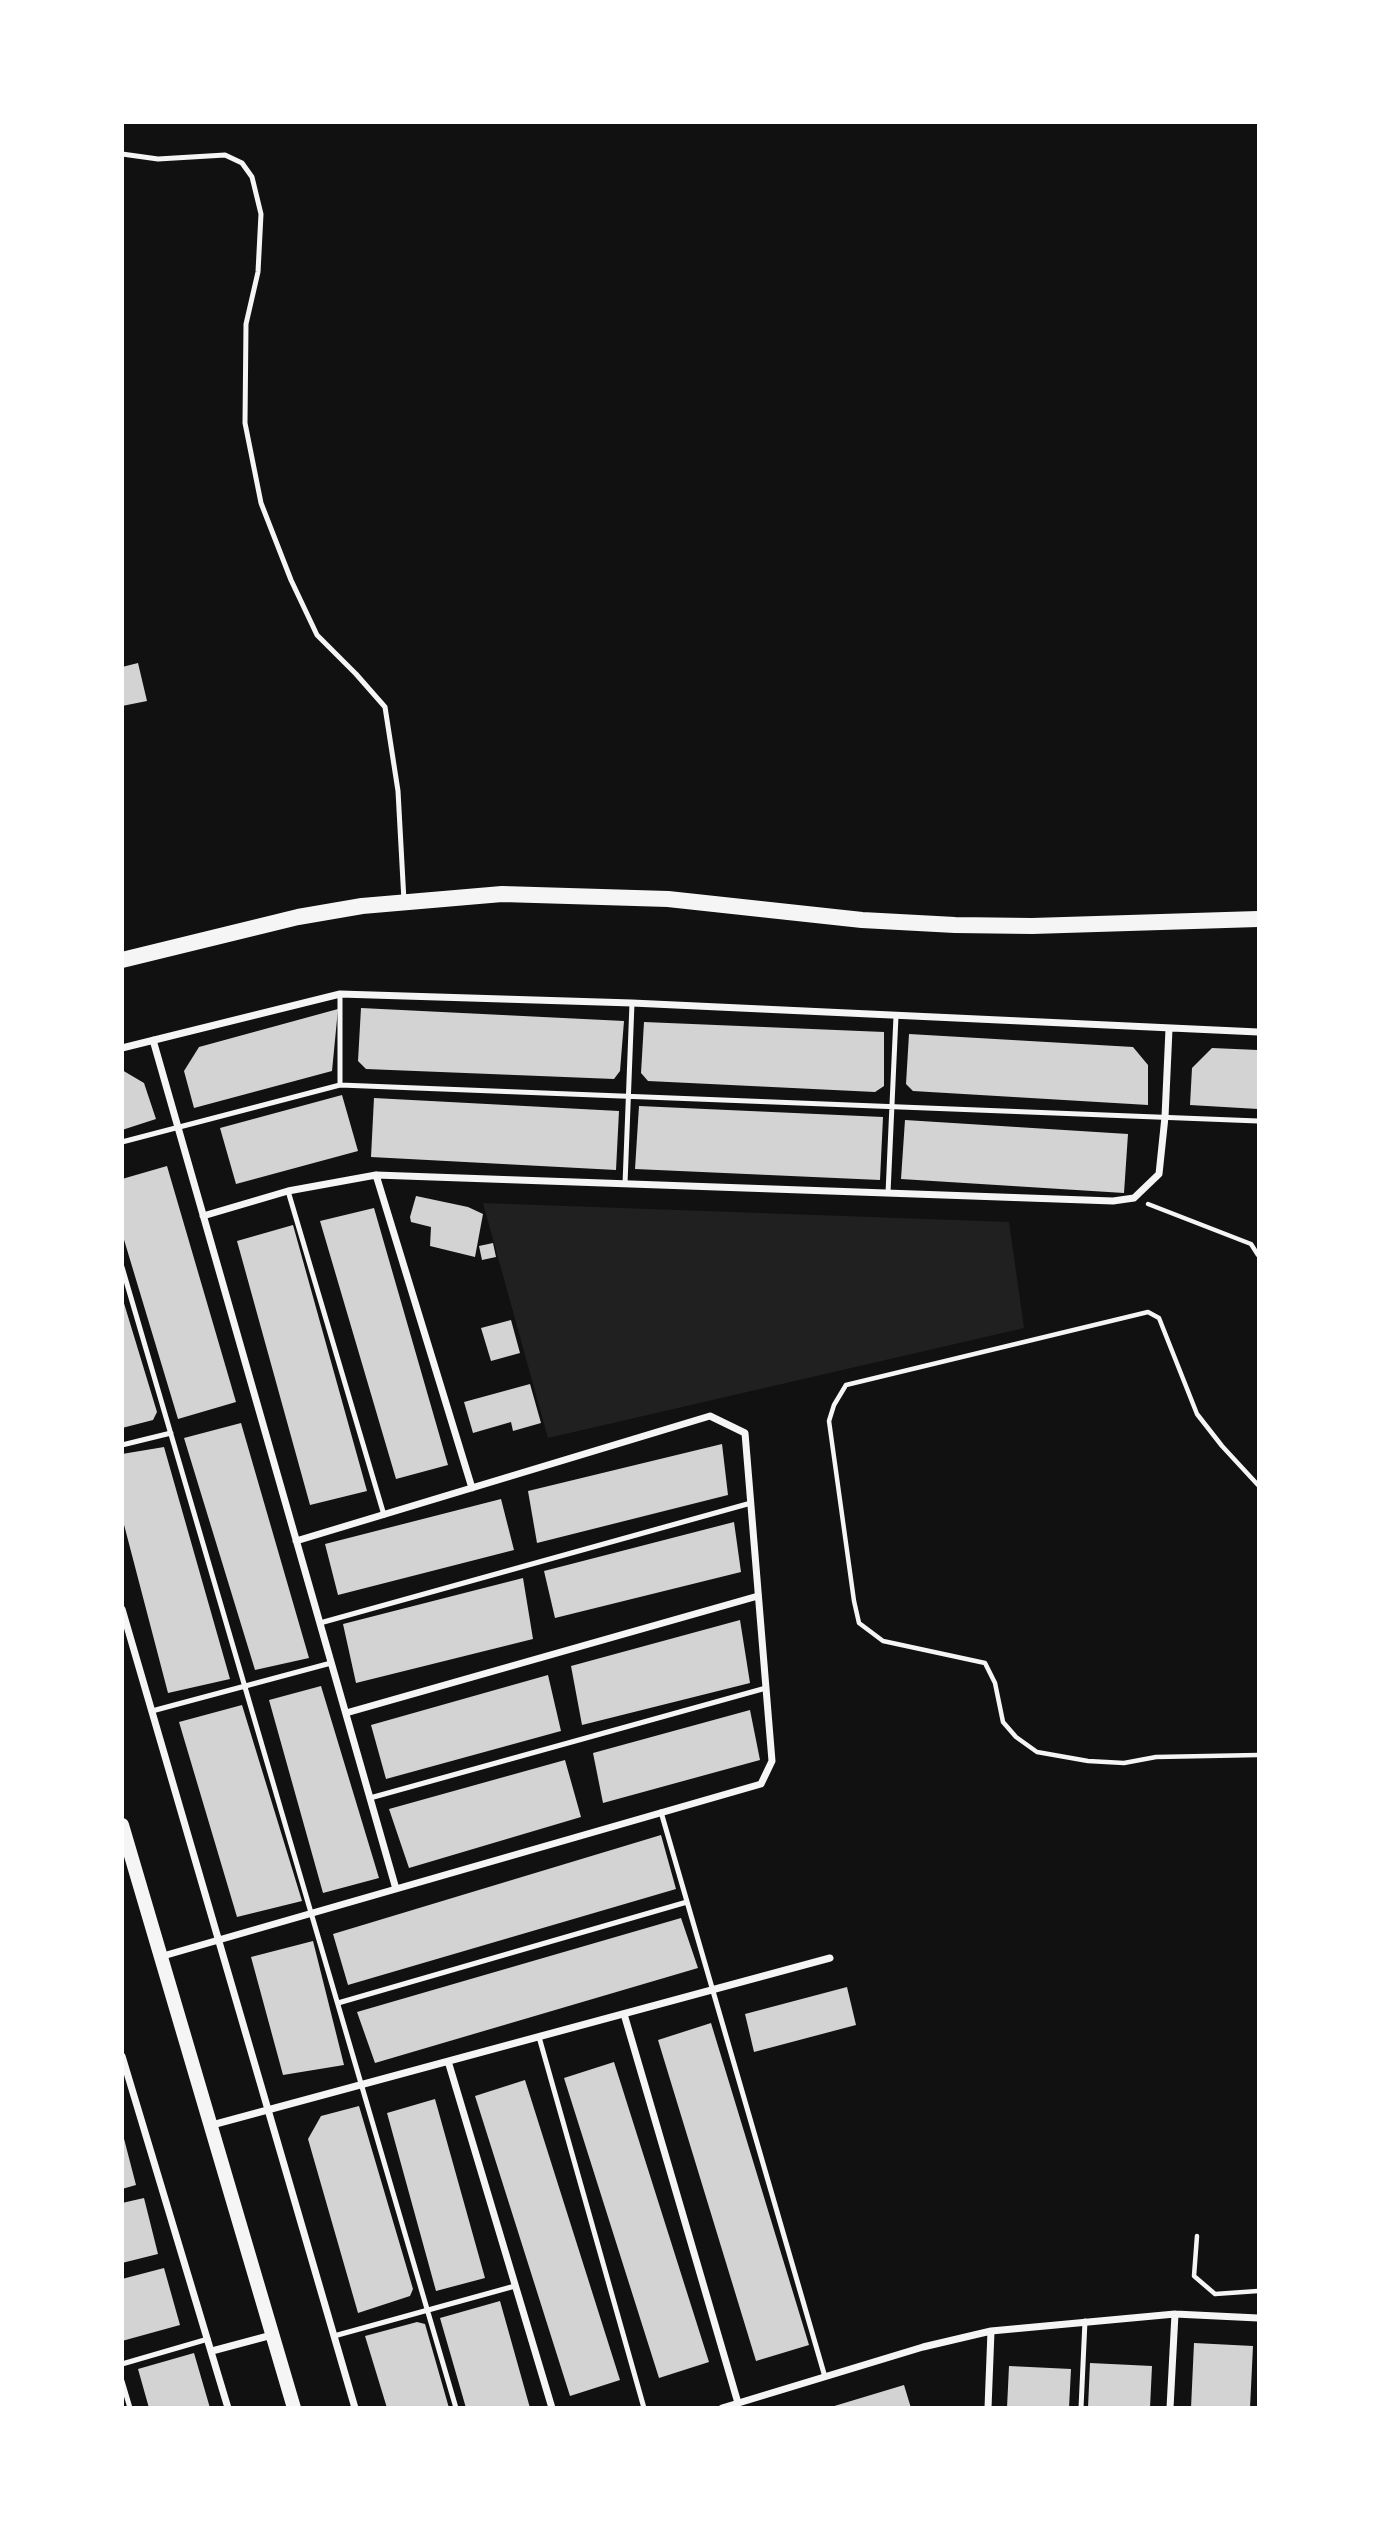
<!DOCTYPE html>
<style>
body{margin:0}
#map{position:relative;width:1381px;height:2530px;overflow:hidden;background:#111;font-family:"Alegreya Sans",sans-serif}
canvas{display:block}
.frame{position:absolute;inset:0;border:124px solid #fff;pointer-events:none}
</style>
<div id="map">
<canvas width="1381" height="2530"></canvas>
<div class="frame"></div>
</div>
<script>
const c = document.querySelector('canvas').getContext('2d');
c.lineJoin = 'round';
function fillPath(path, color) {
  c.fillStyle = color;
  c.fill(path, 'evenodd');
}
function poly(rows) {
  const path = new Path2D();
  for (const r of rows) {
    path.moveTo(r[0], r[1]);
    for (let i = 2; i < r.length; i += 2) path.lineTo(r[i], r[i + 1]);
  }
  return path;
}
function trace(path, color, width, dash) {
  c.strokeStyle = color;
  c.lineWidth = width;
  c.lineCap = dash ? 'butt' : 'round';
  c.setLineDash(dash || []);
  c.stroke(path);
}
fillPath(poly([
 [483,1203,1009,1222,1024,1328,548,1438]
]), '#202020');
fillPath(poly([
 [138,663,147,701,122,706,122,667],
 [361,1008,624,1021,620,1071,614,1079,366,1069,358,1061],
 [338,1009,332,1071,194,1108,184,1071,199,1047],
 [644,1022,884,1032,884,1086,875,1092,648,1081,641,1073],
 [909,1034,1133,1047,1148,1065,1148,1105,913,1091,906,1084],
 [1212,1048,1258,1050,1258,1109,1190,1105,1192,1068],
 [122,1070,144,1083,156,1119,122,1130],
 [342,1095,358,1151,236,1184,220,1128],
 [374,1098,619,1111,616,1170,371,1157],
 [639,1106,883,1117,880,1180,635,1169],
 [905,1120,1128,1134,1124,1193,901,1179],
 [167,1166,236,1402,178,1419,122,1233,122,1179],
 [416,1196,468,1207,483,1214,475,1257,430,1246,431,1227,411,1222,410,1217],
 [374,1208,448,1465,396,1479,320,1221],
 [293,1225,367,1491,310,1505,237,1241],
 [493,1243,496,1257,482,1260,479,1246],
 [123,1300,157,1412,153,1420,122,1428],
 [511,1320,520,1353,491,1361,481,1328],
 [530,1384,541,1423,513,1431,511,1422,473,1433,464,1402],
 [241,1423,309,1658,255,1670,184,1438],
 [722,1444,728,1495,537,1543,528,1491],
 [164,1447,230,1679,168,1693,122,1517,122,1454],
 [501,1499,514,1550,338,1595,325,1544],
 [734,1522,741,1572,555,1618,544,1571],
 [523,1578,533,1639,356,1683,343,1624],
 [740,1620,750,1683,582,1725,571,1666],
 [548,1675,561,1731,386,1779,371,1725],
 [321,1686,379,1878,323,1893,269,1700],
 [242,1705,302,1901,237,1917,179,1722],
 [750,1710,760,1760,603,1803,593,1753],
 [565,1760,581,1817,409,1868,389,1809],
 [661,1835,676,1889,348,1985,333,1934],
 [681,1918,698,1968,375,2063,357,2012],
 [313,1941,344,2065,283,2075,251,1957],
 [847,1987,856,2025,754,2052,745,2014],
 [711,2023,809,2345,756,2361,658,2040],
 [614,2062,709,2362,659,2378,564,2078],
 [525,2080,620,2380,570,2396,475,2096],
 [435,2099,485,2278,436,2291,387,2113],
 [359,2106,413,2289,410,2296,358,2313,308,2139,321,2116],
 [122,2131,136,2185,122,2189],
 [144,2198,158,2254,122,2263,122,2203],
 [164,2268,180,2325,122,2341,122,2279],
 [500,2301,530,2408,466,2408,440,2318],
 [417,2322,425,2324,449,2408,387,2408,365,2336],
 [1194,2343,1253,2346,1250,2408,1191,2408],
 [194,2353,210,2408,149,2408,138,2369],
 [1090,2363,1152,2366,1150,2408,1088,2408],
 [1009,2366,1071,2369,1069,2408,1007,2408],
 [904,2385,911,2408,831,2408,831,2407]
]), '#d3d3d3');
trace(poly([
 [1148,1204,1251,1244,1258,1255],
 [1258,1485,1222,1446,1197,1414,1159,1318,1148,1312,846,1385,834,1405,829,1421,854,1601,859,1623,883,1641,985,1663,995,1683,1003,1722,1016,1737,1037,1752,1088,1761,1124,1763,1156,1757,1258,1755],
 [1197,2236,1194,2276,1215,2294,1258,2291]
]), '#f5f5f5', 4.5);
trace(poly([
 [122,154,158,159,225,155,242,163,252,177,261,214,258,272,246,324,245,423,261,503,291,580,317,635,356,674,385,707,398,791,404,901],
 [340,1085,340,994],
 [122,1142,340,1085,1258,1121],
 [625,1184,632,1003],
 [288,1191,384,1515],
 [888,1193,896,1016],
 [122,1267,456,2408],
 [122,1445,171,1433],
 [320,1623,751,1503],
 [152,1711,331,1663],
 [370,1798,766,1688],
 [661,1812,825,2377],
 [338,2003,687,1902],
 [539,2037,644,2408],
 [334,2336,515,2286],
 [122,2364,208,2339],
 [122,2381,130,2408],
 [1081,2408,1085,2321]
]), '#f5f5f5', 5);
trace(poly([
 [153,1040,396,1889],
 [122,1048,340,994,632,1003,1258,1032],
 [376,1175,472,1488],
 [203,1216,288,1191,376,1175,1113,1201,1134,1198,1159,1174,1165,1117,1169,1029],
 [122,1609,355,2408],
 [346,1713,758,1596],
 [163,1956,761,1784,772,1761,745,1433,710,1416,296,1541],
 [624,2014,738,2403],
 [122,2056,228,2408],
 [448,2061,552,2408],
 [212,2125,830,1958],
 [212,2351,272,2335],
 [722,2408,923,2347,991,2331,1175,2314,1258,2318],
 [988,2408,991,2331],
 [1170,2408,1175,2314]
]), '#f5f5f5', 7);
trace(poly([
 [122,1825,294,2408]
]), '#f5f5f5', 14);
trace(poly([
 [122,960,298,917,362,906,502,894,668,899,862,920,955,925,1032,926,1258,919]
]), '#f5f5f5', 16);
</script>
